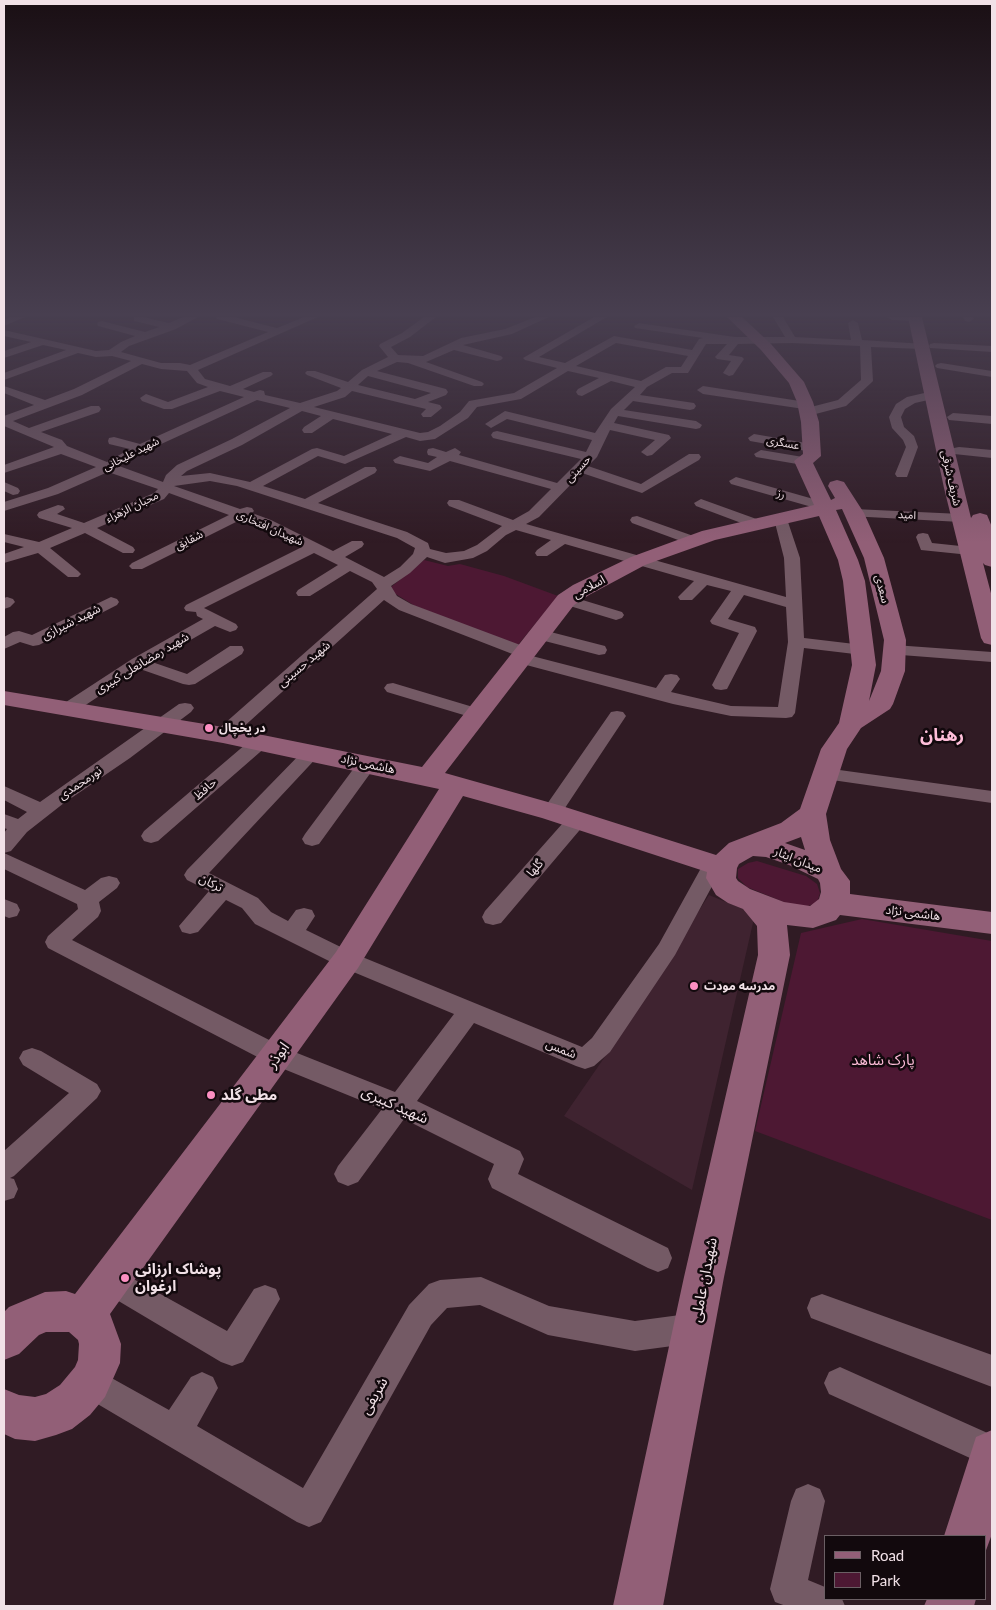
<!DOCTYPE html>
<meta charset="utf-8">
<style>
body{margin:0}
#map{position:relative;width:996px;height:1610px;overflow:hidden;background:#301b24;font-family:Lato,sans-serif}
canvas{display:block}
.frame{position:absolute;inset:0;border:5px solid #f1e1e7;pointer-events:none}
.legend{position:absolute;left:824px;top:1535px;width:162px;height:65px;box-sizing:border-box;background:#12090d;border:1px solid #6b5f64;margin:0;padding:6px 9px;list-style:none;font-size:15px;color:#f1e1e7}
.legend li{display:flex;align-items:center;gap:10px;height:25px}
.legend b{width:25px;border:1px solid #6b5f64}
</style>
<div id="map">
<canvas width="996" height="1610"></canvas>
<div class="frame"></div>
<ul class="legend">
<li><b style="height:6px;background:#925f77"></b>Road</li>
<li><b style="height:14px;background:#4d1833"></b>Park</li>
</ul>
</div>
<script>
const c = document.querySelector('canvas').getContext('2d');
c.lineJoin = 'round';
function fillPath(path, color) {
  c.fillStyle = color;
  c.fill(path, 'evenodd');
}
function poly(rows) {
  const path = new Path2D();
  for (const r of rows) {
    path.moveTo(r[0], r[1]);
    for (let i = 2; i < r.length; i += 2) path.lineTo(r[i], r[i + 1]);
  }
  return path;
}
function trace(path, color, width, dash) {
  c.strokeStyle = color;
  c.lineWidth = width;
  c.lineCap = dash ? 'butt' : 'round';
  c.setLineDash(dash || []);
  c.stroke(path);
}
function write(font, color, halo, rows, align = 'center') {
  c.font = font + ' Lato,"Noto Sans Arabic",sans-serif';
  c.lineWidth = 5;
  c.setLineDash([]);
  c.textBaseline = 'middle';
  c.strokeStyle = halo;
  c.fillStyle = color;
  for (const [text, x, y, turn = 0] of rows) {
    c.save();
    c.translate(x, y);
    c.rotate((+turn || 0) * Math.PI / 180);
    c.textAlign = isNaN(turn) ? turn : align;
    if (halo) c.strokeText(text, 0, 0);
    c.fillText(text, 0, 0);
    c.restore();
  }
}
fillPath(poly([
 [709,895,755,914,692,1190,564,1116,604,1058]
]), '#3f2330');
fillPath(poly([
 [424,560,448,566,460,564,504,576,558,596,517,646,415,606,394,593,391,587],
 [757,861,806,876,817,884,820,893,817,903,805,907,791,905,747,887,738,878,738,869,748,863],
 [862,919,992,941,992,1220,755,1131,801,933]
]), '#4d1833');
fillPath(poly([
 [10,317,25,317,4,326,4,320,10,317],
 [134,317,143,317,169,323,183,317,198,317,176,329,129,346,121,352,161,363,180,363,190,365,268,332,217,319,216,317,234,317,277,328,304,317,318,317,198,370,205,379,230,386,263,372,271,372,273,374,271,376,243,389,254,392,260,390,264,391,265,395,300,403,337,391,341,388,307,375,305,373,307,371,315,371,348,382,362,370,388,357,379,346,380,344,402,333,424,317,436,317,410,337,391,347,398,355,423,356,461,338,505,329,535,317,549,317,512,334,463,345,501,356,503,358,501,360,497,361,454,350,426,362,482,382,484,384,482,386,474,386,408,363,397,362,377,371,446,389,448,392,446,395,428,402,440,405,442,408,431,417,423,417,421,414,426,409,352,391,345,397,314,407,420,433,428,432,440,426,460,412,469,401,514,393,557,368,525,360,523,358,594,317,607,317,539,357,565,363,614,336,692,350,699,339,703,338,635,328,634,326,639,323,735,337,785,337,773,317,783,317,795,337,851,340,848,323,853,320,858,323,862,340,925,344,926,346,925,348,921,349,871,347,873,381,871,383,846,406,808,416,802,412,804,409,703,394,697,390,703,386,806,402,810,403,811,407,838,400,861,380,860,346,792,343,738,344,729,355,742,357,744,359,733,375,729,376,723,373,731,361,717,359,715,357,727,344,706,344,688,373,672,373,647,387,640,395,694,403,696,406,694,409,690,410,633,401,624,410,696,421,702,425,700,428,696,429,618,416,614,423,669,435,671,438,652,455,647,456,641,452,655,440,610,430,597,457,588,466,641,484,689,454,699,454,701,457,699,460,642,493,582,473,539,517,526,524,786,597,784,558,774,519,776,516,781,515,786,516,800,558,804,638,863,645,869,646,871,650,869,654,863,655,804,648,795,713,792,717,786,718,731,716,673,704,515,662,512,658,515,655,399,610,384,600,230,739,223,741,216,739,214,735,216,731,377,589,372,582,350,571,310,596,298,596,296,593,298,590,338,565,314,553,204,608,236,624,238,627,236,630,230,632,215,626,152,662,187,674,230,646,242,646,244,650,242,654,195,684,189,685,183,684,140,669,75,712,69,713,63,712,60,708,63,704,132,659,203,619,197,616,196,612,186,611,184,608,186,605,302,547,261,526,242,519,142,569,132,569,129,566,132,563,229,515,169,493,164,499,97,528,133,547,135,550,133,553,123,553,85,533,50,548,78,571,81,574,78,577,68,577,38,553,4,563,4,554,24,547,4,542,4,534,39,542,72,528,39,518,37,515,39,512,58,505,63,506,65,509,57,514,84,523,154,493,158,489,108,472,58,494,4,511,4,502,48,488,96,467,61,454,4,473,4,465,54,447,4,426,4,416,34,405,4,393,4,386,45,400,74,389,131,361,112,356,96,357,78,353,4,380,4,373,66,350,43,345,4,358,4,351,31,342,4,336,4,330,96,351,109,350,121,342,135,336,98,326,97,324,98,322,102,321,145,332,159,327,134,321,134,317],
 [616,343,688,356,681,367,666,367,641,381,576,366,616,343],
 [142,364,161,369,187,371,197,383,208,387,168,402,146,394,140,398,142,401,164,409,172,409,220,391,244,397,140,444,114,437,109,438,108,441,109,444,130,449,107,462,67,446,62,440,41,432,99,412,101,409,99,406,91,406,29,428,13,421,82,395,142,364],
 [568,371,599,378,578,389,576,392,578,395,582,396,611,381,635,387,611,409,595,433,505,411,485,424,491,428,507,419,592,440,586,452,497,431,493,432,491,435,493,438,581,459,557,483,459,455,461,452,455,448,446,452,433,448,428,449,427,452,428,455,437,457,428,463,400,456,393,460,395,463,430,471,450,461,551,489,529,511,513,520,459,500,449,500,447,503,449,506,502,526,477,545,464,551,446,553,430,549,428,543,407,532,318,503,375,473,377,470,375,467,365,467,305,499,263,486,318,456,345,464,406,437,420,441,435,439,468,418,477,407,521,399,568,371],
 [368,376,431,393,415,399,358,385,368,376],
 [257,400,290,408,232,439,177,465,166,475,163,482,119,466,146,451,257,400],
 [302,411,321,416,304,427,302,430,304,433,312,433,333,419,392,434,344,456,317,448,312,449,250,482,210,473,181,476,187,471,242,445,302,411],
 [210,481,237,486,397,538,415,548,413,554,400,567,384,577,345,557,362,547,364,544,362,541,352,541,333,551,271,520,252,513,254,511,252,508,247,507,240,509,174,486,210,481],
 [516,530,551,540,537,550,535,553,537,556,547,556,565,544,694,581,678,597,680,600,692,600,707,585,731,591,710,621,712,624,739,633,712,685,715,689,721,690,727,689,757,631,755,627,728,619,744,595,786,607,788,642,778,707,731,706,671,692,680,679,677,675,671,674,665,675,656,688,532,656,533,653,531,649,411,604,397,596,391,586,410,573,427,557,445,563,473,558,487,551,506,535,516,530],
 [887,317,920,317,920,318,915,321,892,320,887,317],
 [963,317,973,317,974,319,969,322,965,321,963,317],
 [934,343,992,346,992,352,930,348,929,346,930,344,934,343],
 [941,363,992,371,992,377,937,368,935,366,937,364,941,363],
 [933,391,939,395,937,398,915,403,905,409,901,417,904,427,914,436,918,447,907,477,897,477,895,474,906,447,903,440,892,428,889,417,896,404,907,397,933,391],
 [953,413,992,416,992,424,949,420,947,417,953,413],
 [754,434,812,444,818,448,812,452,750,441,748,438,754,434],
 [959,447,992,450,992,458,954,454,953,451,954,448,959,447],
 [761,450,803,457,810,461,803,465,756,457,754,454,761,450],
 [736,477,831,504,833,507,831,510,826,511,731,484,729,481,736,477],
 [4,482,18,488,20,491,18,494,13,495,4,491,4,482],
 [701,499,762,521,764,524,762,527,757,528,752,527,696,506,694,503,701,499],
 [854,509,961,514,966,515,968,518,966,521,961,522,849,516,847,513,849,510,854,509],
 [637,516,699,538,701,541,699,544,689,544,632,523,630,520,632,517,637,516],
 [923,533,928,534,932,543,970,547,975,548,977,551,975,554,970,555,921,550,916,537,918,534,923,533],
 [566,595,622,612,624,615,622,618,616,620,560,603,558,600,560,597,566,595],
 [7,597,13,599,15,602,10,607,4,609,4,598,7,597],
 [111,597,117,599,119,602,117,605,39,645,33,646,20,642,4,649,4,637,13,632,19,631,32,635,111,597],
 [539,629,605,646,607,650,605,654,599,655,533,638,531,634,533,630,539,629],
 [894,645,992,652,992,662,888,654,886,650,888,646,894,645],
 [393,683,483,710,486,714,483,718,477,719,387,692,384,688,387,684,393,683],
 [185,703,191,704,194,708,191,712,130,758,64,803,27,832,11,851,4,853,85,890,101,878,109,876,117,878,120,883,117,888,99,902,101,911,98,917,72,940,287,1049,395,1092,454,1014,339,966,255,924,242,908,226,900,198,932,190,934,182,932,179,926,209,891,187,880,184,875,187,870,306,748,313,746,320,748,322,752,209,873,258,898,271,912,288,921,296,910,304,908,312,910,315,916,306,930,355,954,582,1047,592,1038,659,944,706,859,713,857,720,859,724,864,675,955,610,1052,594,1066,585,1069,576,1066,474,1023,417,1101,520,1151,524,1159,518,1174,668,1248,672,1258,668,1268,658,1272,648,1268,492,1188,488,1179,494,1164,404,1119,358,1182,348,1186,338,1182,334,1174,338,1166,382,1109,269,1063,48,948,45,942,48,936,78,909,77,904,4,869,4,833,7,829,4,828,4,814,18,819,27,812,4,800,4,786,40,802,179,704,185,703],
 [617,711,623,712,626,716,559,817,552,819,545,817,542,812,545,807,611,712,617,711],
 [260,736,267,738,269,742,267,746,158,841,151,843,144,841,141,836,144,831,253,738,260,736],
 [367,758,374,760,377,764,319,844,312,846,305,844,302,839,305,834,360,760,367,758],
 [825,768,992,791,992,803,818,778,815,774,818,770,825,768],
 [577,813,584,815,587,820,584,825,501,923,493,925,485,923,482,917,485,911,570,815,577,813],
 [4,899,17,904,20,910,17,916,9,918,4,916,4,899],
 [32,1048,41,1051,97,1084,101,1091,97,1098,14,1176,10,1178,14,1179,18,1189,14,1198,4,1201,4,1151,69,1093,23,1065,19,1058,23,1051,32,1048],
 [110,1266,227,1331,254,1289,265,1285,276,1289,280,1299,243,1362,232,1366,221,1362,100,1290,95,1280,100,1270,110,1266],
 [481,1277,549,1306,635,1321,695,1313,706,1318,710,1328,706,1338,695,1343,635,1351,548,1335,480,1305,447,1308,431,1325,321,1522,309,1527,297,1522,79,1393,74,1382,79,1371,90,1366,169,1410,191,1377,202,1372,213,1377,218,1388,197,1426,303,1488,409,1305,429,1284,440,1280,481,1277],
 [822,1294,992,1355,992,1387,811,1318,807,1308,811,1298,822,1294],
 [840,1367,992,1435,992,1468,829,1394,824,1383,829,1372,840,1367],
 [808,1484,820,1489,825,1501,808,1580,825,1587,825,1599,842,1599,845,1606,786,1606,775,1602,770,1589,791,1501,796,1489,808,1484]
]), '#745a65');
fillPath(poly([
 [727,317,742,317,771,344,804,382,813,402,819,422,821,456,813,463,831,500,835,498,828,486,830,482,837,480,844,482,864,513,884,558,906,640,905,671,893,704,890,709,861,728,847,749,826,814,830,840,841,869,850,881,850,894,992,912,992,934,840,915,836,920,813,928,787,925,790,955,724,1277,663,1606,613,1606,684,1277,758,955,757,926,743,909,728,903,716,895,706,878,707,872,542,818,463,796,358,968,110,1314,121,1344,120,1363,105,1397,90,1415,72,1429,56,1435,35,1441,15,1439,4,1434,4,1389,19,1395,35,1397,46,1394,60,1385,75,1367,78,1360,79,1344,78,1340,69,1332,46,1332,39,1335,19,1354,4,1360,4,1312,9,1307,45,1292,66,1291,75,1294,336,952,439,789,223,743,4,705,4,691,223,727,422,767,558,595,573,585,631,557,702,531,814,505,794,461,803,454,801,422,797,402,789,383,761,350,727,317],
 [842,509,864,558,884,640,881,671,869,701,876,665,865,581,858,560,836,510,842,509],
 [819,516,838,560,843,581,852,665,839,723,821,749,800,809,781,823,729,843,716,855,562,806,445,773,574,605,589,595,645,565,715,540,819,516],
 [801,837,805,850,785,843,801,837],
 [753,856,766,857,789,865,818,879,820,883,821,892,819,899,810,906,784,902,750,889,738,881,736,878,737,868,739,864,753,856],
 [908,317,922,317,971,518,973,515,980,513,987,515,992,527,992,567,985,565,983,563,992,597,992,645,984,643,981,638,944,488,908,317],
 [992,1430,992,1534,985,1553,985,1536,944,1536,976,1437,992,1430],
 [927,1599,976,1599,974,1606,924,1606,927,1599]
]), '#925f77');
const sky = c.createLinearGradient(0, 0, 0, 543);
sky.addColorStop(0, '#1a0f14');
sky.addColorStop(0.58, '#483f50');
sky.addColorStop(1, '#483f5000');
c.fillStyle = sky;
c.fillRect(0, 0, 996, 543);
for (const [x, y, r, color] of [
 [209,728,5,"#fc8fc2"],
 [694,986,5,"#fc8fc2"],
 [211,1095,5,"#fc8fc2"],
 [125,1278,5,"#fc8fc2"]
]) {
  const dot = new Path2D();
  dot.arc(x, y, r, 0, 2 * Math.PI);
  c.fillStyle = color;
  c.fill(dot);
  trace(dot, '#12090d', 2);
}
write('11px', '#f1e1e7', '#12090d', [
 ["عسگری",783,443,10],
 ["شهید علیخانی",131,454,-27],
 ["حسینی",578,469,-48],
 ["شریف شرقی",951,478,77],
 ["رز",781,494,16],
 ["محبان الزهراء",132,507,-26],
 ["امید",907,515,3],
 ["شهیدان افتخاری",270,528,24],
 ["شقایق",189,540,-26],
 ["سعدی",882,589,75]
]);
write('12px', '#f1e1e7', '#12090d', [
 ["اسلامی",589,587,-29],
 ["شهید شیرازی",71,622,-27],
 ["شهید رمضانعلی کبیری",142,663,-31],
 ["شهید حسینی",304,664,-40],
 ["هاشمی نژاد",368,764,12],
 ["نورمحمدی",80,783,-34],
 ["حافظ",205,789,-41],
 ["میدان ایثار",798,860,22],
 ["گلها",535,868,-49],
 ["ترکان",211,883,27],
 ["هاشمی نژاد",913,913,7],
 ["شمس",561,1049,22]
]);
write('bold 12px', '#f1e1e7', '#12090d', [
 ["در یخچال",219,728],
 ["مدرسه مودت",704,986]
], 'left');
write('15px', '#f1e1e7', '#12090d', [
 ["ابوذر",278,1055,-54],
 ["شهید کبیری",395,1105,24],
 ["شهیدان عاملی",704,1280,-79],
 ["شریفی",374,1396,-60]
]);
write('15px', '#fdbcd8', '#12090d', [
 ["پارک شاهد",883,1060]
]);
write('bold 15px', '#f1e1e7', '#12090d', [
 ["مطی گلد",221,1095],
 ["پوشاک ارزانی",135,1269],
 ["ارغوان",135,1286]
], 'left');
write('bold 18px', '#febed9', '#12090d', [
 ["رهنان",942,735]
]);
</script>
